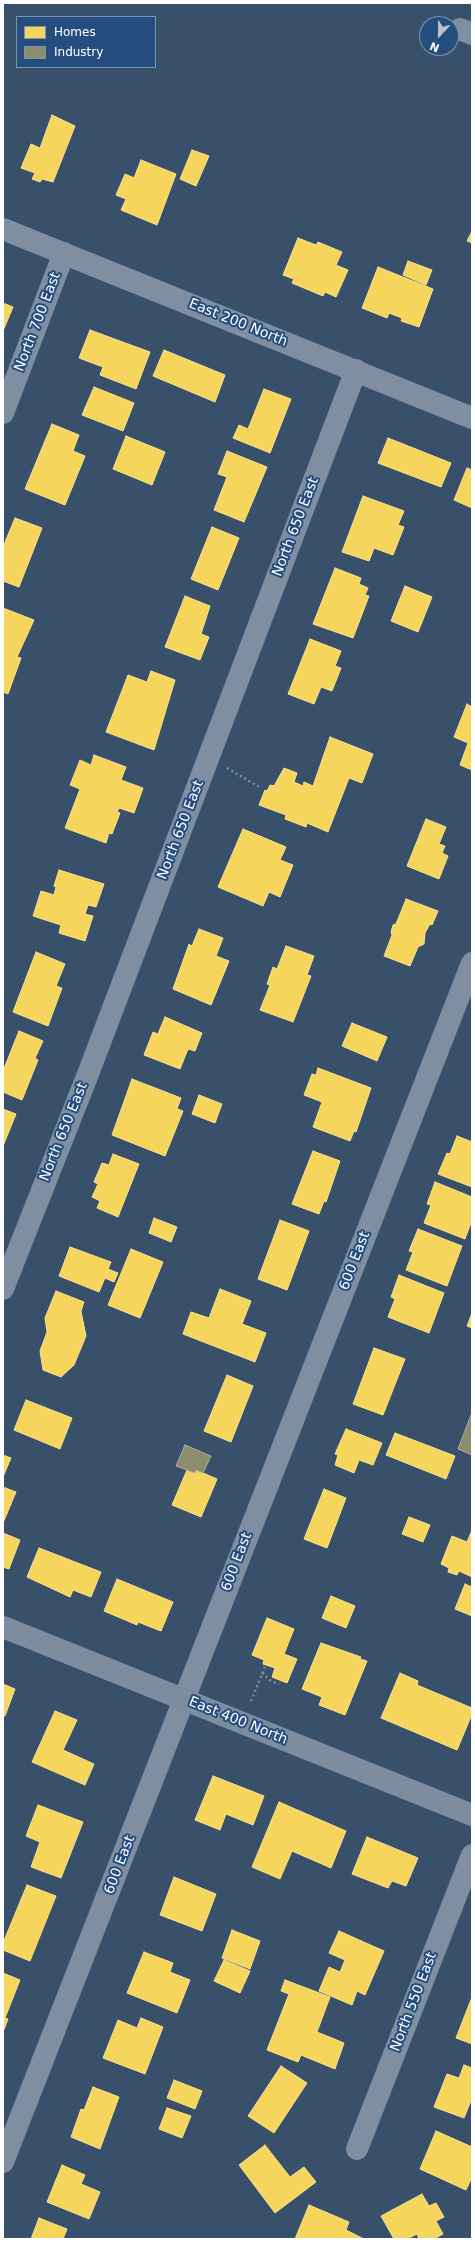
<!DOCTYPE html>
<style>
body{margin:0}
#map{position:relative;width:475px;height:2242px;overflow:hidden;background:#39506b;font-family:"DejaVu Sans",sans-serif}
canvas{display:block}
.frame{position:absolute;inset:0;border:4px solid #fff;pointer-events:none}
.legend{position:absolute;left:16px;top:16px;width:140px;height:52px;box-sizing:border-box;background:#254e7f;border:1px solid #7c95b2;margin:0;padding:5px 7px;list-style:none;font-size:12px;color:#fff}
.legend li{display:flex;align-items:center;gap:8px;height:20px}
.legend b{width:20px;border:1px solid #7c95b2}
.north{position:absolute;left:419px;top:16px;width:40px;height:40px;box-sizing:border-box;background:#254e7f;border:1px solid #7c95b2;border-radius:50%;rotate:202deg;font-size:11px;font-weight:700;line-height:16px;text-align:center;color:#fff}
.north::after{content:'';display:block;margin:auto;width:14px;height:18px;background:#bac2cb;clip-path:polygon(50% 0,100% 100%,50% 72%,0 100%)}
</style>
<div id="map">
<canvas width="475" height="2242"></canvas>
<div class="frame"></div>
<ul class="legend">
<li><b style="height:11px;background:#f6d55c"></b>Homes</li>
<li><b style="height:11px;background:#8c8c6e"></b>Industry</li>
</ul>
<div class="north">N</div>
</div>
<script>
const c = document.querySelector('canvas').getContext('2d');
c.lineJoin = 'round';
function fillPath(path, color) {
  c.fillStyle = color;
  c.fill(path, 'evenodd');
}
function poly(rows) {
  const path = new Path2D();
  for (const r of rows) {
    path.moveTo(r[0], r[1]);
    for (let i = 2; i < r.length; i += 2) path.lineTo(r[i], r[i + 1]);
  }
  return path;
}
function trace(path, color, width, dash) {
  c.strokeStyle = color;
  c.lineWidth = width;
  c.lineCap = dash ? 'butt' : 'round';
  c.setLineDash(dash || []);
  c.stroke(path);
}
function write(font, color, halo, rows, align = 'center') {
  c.font = font + ' "DejaVu Sans",sans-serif';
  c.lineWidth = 4;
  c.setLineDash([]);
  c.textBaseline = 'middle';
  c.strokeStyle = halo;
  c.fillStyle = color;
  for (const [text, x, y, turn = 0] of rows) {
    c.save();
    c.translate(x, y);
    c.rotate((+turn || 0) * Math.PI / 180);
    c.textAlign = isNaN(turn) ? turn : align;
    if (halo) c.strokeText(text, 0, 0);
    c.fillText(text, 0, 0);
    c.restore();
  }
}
const homes = poly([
 [52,115,75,126,53,182,42,179,40,182,32,179,35,173,21,168,31,144,40,148,52,115],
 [192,150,209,156,196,186,180,179,192,150],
 [141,160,176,174,157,225,121,210,126,199,116,195,125,174,134,178,141,160],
 [472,231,472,243,467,241,472,231],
 [298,238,316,245,318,242,342,252,336,265,348,270,336,297,325,292,323,296,292,283,294,279,283,275,298,238],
 [408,261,432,270,426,285,403,275,408,261],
 [378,267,433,289,419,327,401,321,402,318,389,313,387,318,362,308,378,267],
 [3,303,13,307,3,331,3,303],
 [90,330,150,352,136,389,100,375,103,367,79,358,90,330],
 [164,350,225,375,215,402,153,376,164,350],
 [94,387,134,403,123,431,82,415,94,387],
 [264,389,291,399,270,453,233,438,239,425,248,429,264,389],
 [52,424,79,435,73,451,85,456,65,505,25,489,52,424],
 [126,436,165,452,152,485,113,469,126,436],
 [388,438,451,463,441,487,378,463,388,438],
 [227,451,267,467,244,522,214,510,227,477,218,474,227,451],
 [467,468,472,470,472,508,454,500,467,468],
 [363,496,404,511,398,525,404,527,393,555,374,548,369,561,342,552,363,496],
 [15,518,42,528,19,587,3,581,3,547,15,518],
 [212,527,239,538,218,590,191,579,212,527],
 [335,568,361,578,359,584,368,588,365,595,369,596,353,638,313,624,335,568],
 [405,586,432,597,418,632,391,621,405,586],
 [185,596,210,606,201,634,209,637,200,660,165,647,185,596],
 [3,608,34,620,17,657,21,658,8,694,3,692,3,608],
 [310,639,341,651,335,666,341,668,332,691,321,687,314,704,288,694,310,639],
 [151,671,175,680,154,750,106,732,128,675,147,682,151,671],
 [467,704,472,707,472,770,460,765,468,743,454,737,467,704],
 [330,737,373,754,362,783,349,778,328,832,307,823,306,827,285,819,286,815,259,805,265,790,267,791,270,785,274,786,284,768,297,773,294,782,303,786,304,782,313,786,330,737],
 [94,755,126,767,121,780,143,788,134,813,119,808,117,812,120,813,112,834,109,833,106,843,65,828,80,789,70,785,80,760,91,765,94,755],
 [426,819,446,827,439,844,445,846,442,853,448,856,439,879,407,866,426,819],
 [243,829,286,847,280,860,293,865,280,897,269,892,263,906,218,887,243,829],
 [59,870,104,884,96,907,88,905,85,914,93,916,85,941,59,933,61,925,33,916,41,891,54,895,56,887,54,886,59,870],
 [406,899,438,911,432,925,430,924,425,933,424,944,418,947,410,966,384,956,392,935,391,932,393,925,396,924,406,899],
 [199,929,223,938,216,956,229,961,211,1005,173,989,189,944,192,946,199,929],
 [286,946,314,956,307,975,311,976,293,1022,260,1010,270,985,267,984,273,967,277,969,286,946],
 [36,952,65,964,56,986,62,988,48,1026,13,1012,36,952],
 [165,1017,202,1033,195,1051,188,1049,180,1069,144,1055,153,1032,158,1034,165,1017],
 [352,1023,387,1037,377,1061,342,1046,352,1023],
 [19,1031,43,1041,35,1058,38,1060,22,1100,3,1092,3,1071,19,1031],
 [318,1068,371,1088,356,1132,354,1131,350,1141,313,1127,322,1102,304,1095,312,1074,316,1075,318,1068],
 [132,1079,181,1098,177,1109,183,1111,165,1156,112,1135,132,1079],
 [199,1095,222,1104,215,1123,192,1114,199,1095],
 [3,1109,16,1114,3,1146,3,1109],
 [457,1136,472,1142,472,1187,438,1174,447,1153,450,1154,457,1136],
 [313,1151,340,1161,326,1202,324,1201,319,1214,292,1204,313,1151],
 [113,1154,139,1164,118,1217,97,1208,100,1201,92,1197,98,1184,94,1182,102,1163,109,1165,113,1154],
 [435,1182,472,1197,472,1220,465,1239,424,1223,431,1205,427,1204,435,1182],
 [154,1218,177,1227,171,1242,149,1233,154,1218],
 [280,1220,309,1231,287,1290,258,1279,280,1220],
 [418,1229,462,1246,447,1286,406,1270,413,1252,409,1251,418,1229],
 [70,1247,111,1262,108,1269,118,1273,114,1282,105,1278,99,1292,59,1276,70,1247],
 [131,1249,163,1262,140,1318,108,1305,131,1249],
 [399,1275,444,1293,429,1333,388,1317,395,1299,391,1297,399,1275],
 [220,1289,251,1301,242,1324,266,1333,255,1362,183,1334,191,1312,209,1318,220,1289],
 [56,1291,84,1302,81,1311,86,1336,74,1365,61,1377,43,1370,40,1351,47,1332,45,1318,56,1291],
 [472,1313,472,1328,467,1326,472,1313],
 [374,1348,405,1359,383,1415,353,1404,374,1348],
 [227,1375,253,1386,231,1442,204,1431,227,1375],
 [26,1400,72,1418,60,1449,14,1430,26,1400],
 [346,1429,382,1443,373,1465,359,1460,354,1473,335,1465,338,1455,335,1454,346,1429],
 [395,1433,455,1456,446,1479,386,1455,395,1433],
 [3,1455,11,1458,3,1477,3,1455],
 [187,1470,195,1473,196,1470,217,1479,201,1517,172,1505,187,1470],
 [3,1487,16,1492,3,1523,3,1487],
 [324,1489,346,1498,327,1548,304,1539,324,1489],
 [409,1517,430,1525,423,1542,402,1534,409,1517],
 [472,1530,472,1577,459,1571,457,1575,448,1572,449,1568,441,1564,452,1536,467,1542,472,1530],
 [3,1533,20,1540,9,1569,3,1567,3,1533],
 [39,1548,101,1572,91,1597,73,1590,70,1597,27,1577,39,1548],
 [117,1579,173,1602,161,1631,138,1622,137,1625,104,1611,117,1579],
 [465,1584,472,1587,472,1616,455,1609,465,1584],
 [331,1596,355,1606,346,1628,322,1618,331,1596],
 [267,1618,294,1629,284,1654,297,1659,287,1683,272,1677,275,1668,263,1664,264,1660,252,1655,267,1618],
 [321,1643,361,1657,360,1659,367,1661,345,1715,319,1705,322,1697,302,1689,321,1643],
 [400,1673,418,1681,417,1685,472,1708,472,1714,457,1750,381,1718,400,1673],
 [3,1684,15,1689,5,1716,3,1716,3,1684],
 [55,1711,77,1720,63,1750,94,1764,85,1785,32,1762,55,1711],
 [213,1776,264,1796,253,1825,226,1814,220,1830,195,1820,213,1776],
 [279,1802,346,1831,331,1868,292,1851,280,1879,252,1867,279,1802],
 [38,1805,83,1822,61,1878,31,1867,40,1842,26,1836,38,1805],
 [367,1837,418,1858,406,1886,392,1881,388,1888,352,1874,367,1837],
 [174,1877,216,1894,202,1931,160,1915,174,1877],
 [27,1885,56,1896,30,1961,3,1950,3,1943,27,1885],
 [232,1930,260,1941,250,1969,222,1958,232,1930],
 [339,1931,384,1951,365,1995,357,1991,352,2005,319,1991,329,1967,340,1972,345,1960,329,1953,339,1931],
 [144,1952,173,1963,170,1972,190,1980,177,2013,127,1993,144,1952],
 [224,1960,250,1971,240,1993,214,1981,224,1960],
 [3,1973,20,1980,5,2018,8,2019,3,2032,3,1973],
 [285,1980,330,1997,317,2032,344,2043,335,2069,301,2055,298,2062,267,2050,289,1994,281,1991,285,1980],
 [472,1997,472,2044,456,2038,472,1997],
 [141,2018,163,2027,145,2074,103,2058,118,2020,137,2028,141,2018],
 [464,2065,472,2068,472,2098,464,2118,434,2107,447,2074,459,2078,464,2065],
 [281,2066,307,2083,274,2133,248,2116,281,2066],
 [174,2080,202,2091,195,2109,167,2098,174,2080],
 [93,2087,119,2097,100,2149,71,2137,81,2109,84,2110,93,2087],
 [167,2108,191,2116,182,2138,159,2129,167,2108],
 [436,2131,472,2147,472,2177,466,2190,420,2169,436,2131],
 [265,2145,290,2177,304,2167,316,2182,275,2213,239,2165,265,2145],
 [62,2165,85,2175,81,2184,100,2192,89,2219,47,2202,62,2165],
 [422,2194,429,2206,436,2203,444,2217,436,2221,443,2234,434,2239,419,2239,417,2234,407,2239,394,2239,381,2216,422,2194],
 [309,2205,349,2222,346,2230,364,2239,295,2239,309,2205],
 [39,2218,67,2229,63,2239,31,2239,39,2218]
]);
fillPath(homes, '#f6d55c');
trace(homes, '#f9e28d', 1);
const industry = poly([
 [471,1415,472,1415,472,1455,458,1449,471,1415],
 [185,1445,211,1456,203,1473,196,1470,195,1473,176,1466,185,1445]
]);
fillPath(industry, '#8c8c6e');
trace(industry, '#aeae9a', 1);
trace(poly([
 [227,768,261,788],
 [262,1673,271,1681,279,1684],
 [251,1701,265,1667]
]), '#7f8fa1', 2.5, [2, 3]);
trace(poly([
 [460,29,472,34],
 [3,229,472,418],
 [3,413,64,253],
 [3,1289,88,1074,356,370],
 [357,2149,472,1855],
 [3,2162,472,963]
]), '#7f8fa1', 22);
trace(poly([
 [3,1627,472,1815]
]), '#7d8c9f', 22);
write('14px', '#fff', '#254e7f', [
 ["North 700 East",38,322,-69],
 ["East 200 North",238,323,22],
 ["North 650 East",296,527,-69],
 ["North 650 East",181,830,-69],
 ["North 650 East",64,1132,-68],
 ["600 East",355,1261,-69],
 ["600 East",237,1562,-69],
 ["East 400 North",238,1721,22],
 ["600 East",120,1865,-69],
 ["North 550 East",414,2002,-69]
]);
</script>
